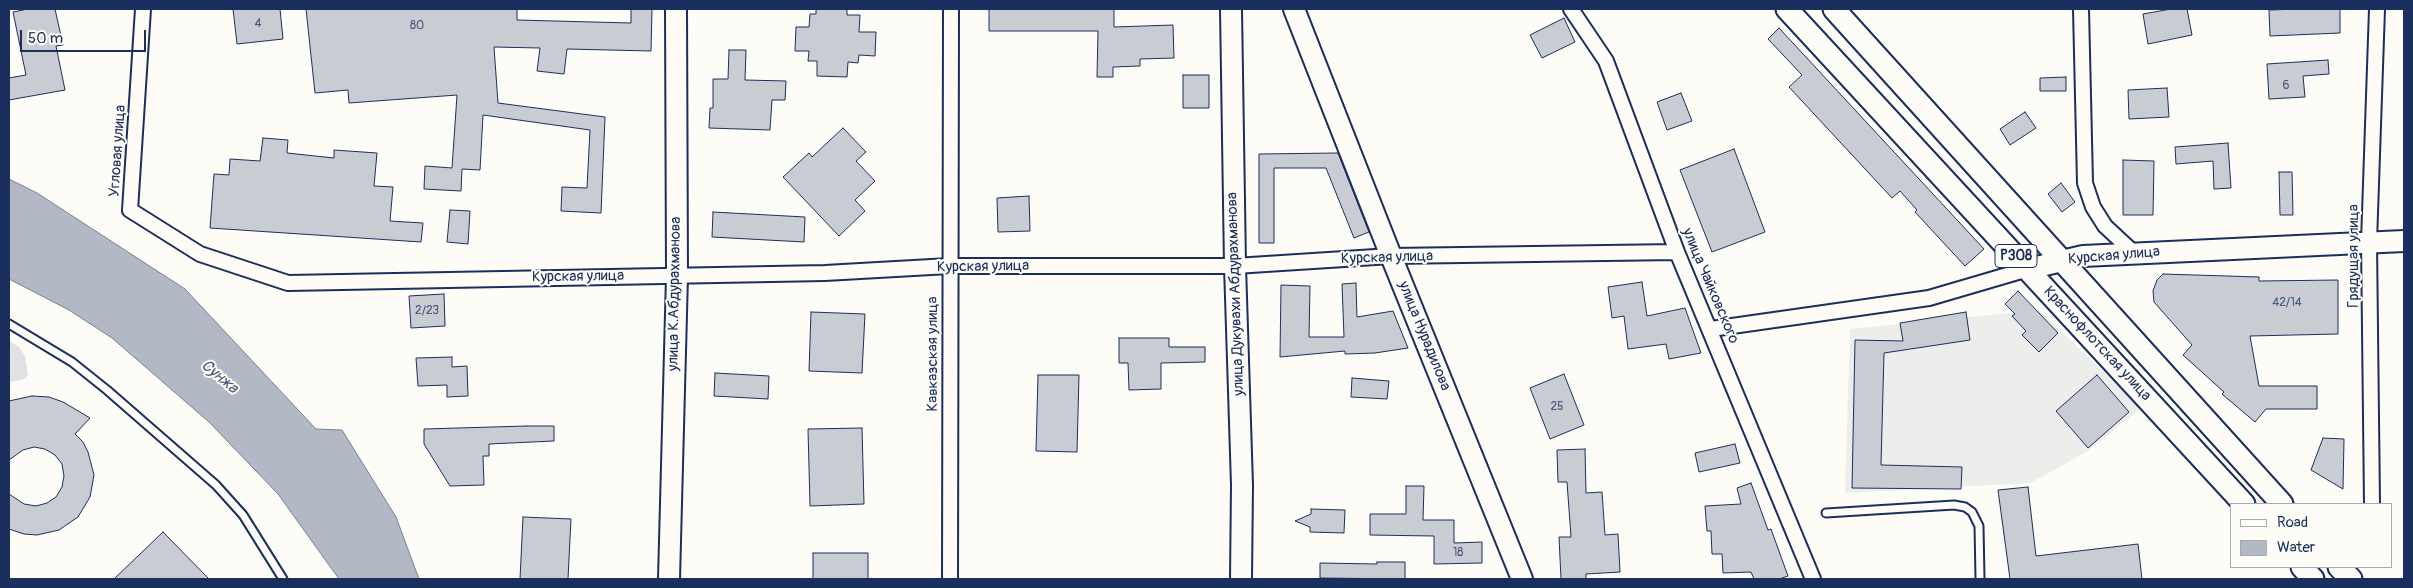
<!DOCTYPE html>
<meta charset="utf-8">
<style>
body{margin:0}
#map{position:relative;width:2413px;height:588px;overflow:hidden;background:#fdfcf7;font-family:Pangolin,sans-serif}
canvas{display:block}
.frame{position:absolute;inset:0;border:10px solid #1b2f5e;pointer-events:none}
.legend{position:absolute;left:2230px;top:503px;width:162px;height:65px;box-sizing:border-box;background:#fdfcf7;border:1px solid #a3aaba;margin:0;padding:6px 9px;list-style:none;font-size:15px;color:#1b2f5e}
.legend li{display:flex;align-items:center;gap:10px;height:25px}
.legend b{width:25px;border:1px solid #a3aaba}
.scale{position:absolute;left:20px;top:30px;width:126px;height:22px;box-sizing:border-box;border:2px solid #1b2f5e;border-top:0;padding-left:6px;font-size:15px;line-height:18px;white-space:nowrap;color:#1b2f5e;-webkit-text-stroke:4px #fdfcf7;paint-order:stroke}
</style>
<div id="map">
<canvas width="2413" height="588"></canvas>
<div class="frame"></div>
<ul class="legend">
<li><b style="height:6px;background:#fdfcf7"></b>Road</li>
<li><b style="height:14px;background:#b3b8c5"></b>Water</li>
</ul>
<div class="scale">50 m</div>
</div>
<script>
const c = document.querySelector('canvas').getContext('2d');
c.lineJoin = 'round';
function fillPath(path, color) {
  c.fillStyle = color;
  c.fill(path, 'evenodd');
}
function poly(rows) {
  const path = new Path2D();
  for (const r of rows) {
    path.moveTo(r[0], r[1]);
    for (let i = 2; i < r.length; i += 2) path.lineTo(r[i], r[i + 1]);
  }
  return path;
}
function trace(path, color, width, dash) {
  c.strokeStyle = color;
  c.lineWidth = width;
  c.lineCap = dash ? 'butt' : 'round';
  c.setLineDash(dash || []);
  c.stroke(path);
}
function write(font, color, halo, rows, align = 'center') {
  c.font = font + ' Pangolin,sans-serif';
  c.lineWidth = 4;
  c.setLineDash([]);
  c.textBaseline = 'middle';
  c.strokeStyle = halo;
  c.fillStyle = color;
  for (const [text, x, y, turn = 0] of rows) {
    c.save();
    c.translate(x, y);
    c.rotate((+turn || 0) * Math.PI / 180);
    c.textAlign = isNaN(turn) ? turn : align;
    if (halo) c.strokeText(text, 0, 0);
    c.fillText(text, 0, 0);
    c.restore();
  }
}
fillPath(poly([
 [2039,310,2141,408,2088,451,2031,483,1845,493,1850,329]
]), '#edeeec');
fillPath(poly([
 [9,341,19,347,25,356,28,375,24,379,9,382]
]), '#e0e1e3');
const water = poly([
 [9,179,37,193,185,289,316,429,342,430,396,517,419,579,339,579,278,494,209,422,112,338,69,310,9,279,9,179]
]);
fillPath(water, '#b3b8c5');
trace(water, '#76819c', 1);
const building = poly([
 [28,9,55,9,63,45,56,46,65,90,9,100,9,78,26,75,13,12,28,9],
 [233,9,280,9,283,39,237,44,233,9],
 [306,9,517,9,517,20,631,23,631,9,652,9,651,51,567,49,564,74,537,71,540,48,494,47,498,103,605,117,601,213,561,211,562,187,587,188,590,130,483,115,480,170,462,169,461,191,424,189,425,166,452,168,457,95,349,103,348,90,315,93,306,9],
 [816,9,847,9,847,15,860,15,859,32,876,32,875,56,859,55,858,63,848,62,847,77,817,76,817,61,808,61,809,51,795,51,796,27,809,27,810,14,816,14,816,9],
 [989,9,1114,9,1114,27,1173,25,1174,58,1140,59,1140,66,1113,67,1113,77,1097,77,1098,31,989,31,989,9],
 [2171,9,2187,9,2192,35,2148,44,2143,14,2171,9],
 [2300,9,2340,9,2340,33,2270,36,2269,10,2300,9],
 [1564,18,1575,42,1542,58,1530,35,1564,18],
 [1779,28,1984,249,1965,266,1915,212,1917,210,1900,191,1892,198,1789,87,1802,75,1768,39,1779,28],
 [729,50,746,50,745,80,786,81,785,100,772,100,770,130,709,128,710,108,713,108,713,79,728,79,729,50],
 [2328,60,2329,74,2303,76,2305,97,2269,99,2267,64,2328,60],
 [1183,75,1209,75,1209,108,1183,108,1183,75],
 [2066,77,2066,91,2040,91,2040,78,2066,77],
 [2167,88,2169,117,2129,119,2128,90,2167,88],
 [1681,93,1692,121,1667,130,1657,102,1681,93],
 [2025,112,2036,128,2010,145,2000,129,2025,112],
 [843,128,866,152,856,161,875,181,855,200,865,211,839,236,783,177,809,153,812,157,843,128],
 [263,138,288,140,287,153,334,158,334,150,377,153,374,186,393,187,390,221,423,223,421,242,210,228,214,174,229,175,230,159,260,161,263,138],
 [2228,143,2231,188,2214,189,2213,161,2176,164,2175,147,2228,143],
 [1734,149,1765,232,1712,252,1680,170,1734,149],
 [1338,153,1369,232,1354,238,1326,168,1274,168,1274,243,1259,243,1259,154,1338,153],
 [2123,160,2154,161,2153,215,2123,215,2123,160],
 [2279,172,2292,172,2293,215,2280,215,2279,172],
 [2061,183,2075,202,2062,212,2048,194,2061,183],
 [1029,196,1030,231,998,232,997,198,1029,196],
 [450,210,470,211,468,244,447,242,450,210],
 [713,212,805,217,804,242,712,237,713,212],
 [2163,274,2259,277,2259,281,2338,280,2338,334,2250,336,2259,386,2317,386,2317,409,2266,409,2255,422,2222,394,2224,392,2183,355,2192,345,2154,302,2153,291,2157,280,2163,274],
 [1642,282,1647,316,1685,308,1701,353,1669,359,1666,344,1628,349,1624,316,1612,318,1608,287,1642,282],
 [1356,283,1357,317,1393,311,1408,348,1375,353,1345,354,1345,351,1280,357,1281,285,1310,286,1309,337,1344,337,1342,284,1356,283],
 [2018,291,2058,333,2039,352,2022,335,2026,331,2012,316,2015,314,2005,304,2018,291],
 [444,294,445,326,411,328,409,296,444,294],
 [811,312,865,314,862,373,809,371,811,312],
 [1966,312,1970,340,1884,353,1881,465,1962,467,1961,489,1852,488,1855,340,1903,341,1900,323,1966,312],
 [1119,338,1169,338,1169,347,1205,347,1205,362,1161,363,1161,389,1129,390,1128,363,1119,363,1119,338],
 [452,357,452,367,467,366,468,396,447,397,447,385,418,386,416,358,452,357],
 [715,373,769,376,768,399,714,396,715,373],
 [1564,374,1584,425,1550,439,1530,388,1564,374],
 [1038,375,1079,375,1077,452,1036,451,1038,375],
 [2097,375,2129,412,2088,448,2056,411,2097,375],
 [1352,378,1389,381,1387,399,1351,397,1352,378],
 [32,396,49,397,63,402,90,418,75,434,83,442,88,452,94,475,90,497,78,517,59,530,37,535,24,534,9,529,9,494,24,504,36,506,47,503,56,497,62,487,64,476,62,464,55,455,45,449,34,447,23,450,9,460,9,401,32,396],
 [526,426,554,426,554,441,489,444,489,456,483,456,484,485,450,486,424,444,424,429,526,426],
 [862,428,864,504,810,506,808,429,862,428],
 [2323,438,2344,439,2343,489,2311,470,2323,438],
 [1735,444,1740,463,1699,472,1695,453,1735,444],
 [1585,449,1586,493,1602,492,1605,535,1618,534,1620,572,1586,574,1586,579,1561,579,1559,537,1571,537,1567,482,1558,482,1557,450,1585,449],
 [1751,483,1768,530,1771,529,1788,576,1779,579,1754,579,1751,572,1723,573,1722,554,1712,554,1711,531,1707,531,1705,506,1741,504,1737,488,1751,483],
 [1406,486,1424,486,1423,520,1454,520,1454,543,1482,542,1482,563,1434,564,1434,536,1370,535,1370,514,1406,514,1406,486],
 [2028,487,2036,556,2138,544,2142,579,2010,579,1998,490,2028,487],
 [1311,509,1345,510,1344,533,1310,532,1310,527,1295,521,1311,514,1311,509],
 [523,517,571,519,568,579,520,579,523,517],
 [163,532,209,579,114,579,163,532],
 [813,553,868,553,868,579,813,579,813,553],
 [1377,562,1405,562,1405,579,1320,578,1320,563,1377,564,1377,562]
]);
fillPath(building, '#c9ccd3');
trace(building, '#1b2f5e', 1);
const lane = poly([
 [9,324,72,362,107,390,216,485,243,515,283,579],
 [1826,513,1954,505,1965,507,1972,512,1979,526,1980,579]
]);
const street = poly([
 [143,9,130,210,200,254,288,283,825,273,949,266,1235,266,1391,256,1677,252],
 [1571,9,1606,61,1677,252,1813,579],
 [2081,9,2085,183,2093,207,2105,226,2134,253],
 [1711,329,1929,298,2028,269],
 [2372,504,2369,242,2377,9],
 [950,579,951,9]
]);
const secondary = poly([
 [1231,9,1235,266,1242,485,1241,579],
 [1294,9,1391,256,1522,579],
 [2028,269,2083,256,2404,241],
 [669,579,677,276,676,9]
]);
const primary = poly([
 [1787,9,2244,504],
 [1834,9,2282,504],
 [2302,567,2313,579],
 [2339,567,2351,579]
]);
trace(lane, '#1b2f5e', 11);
trace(street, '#1b2f5e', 18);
trace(secondary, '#1b2f5e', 24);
trace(primary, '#1b2f5e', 25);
trace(lane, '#fdfcf7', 7);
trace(street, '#fdfcf7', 14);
trace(secondary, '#fdfcf7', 20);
trace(primary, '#fdfcf7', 21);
write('12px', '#46567b', null, [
 ["4",258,24],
 ["80",417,26],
 ["6",2286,86],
 ["42/14",2287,303],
 ["2/23",427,311],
 ["25",1557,407],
 ["18",1458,553]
]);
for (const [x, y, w] of [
 [2016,256,42]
]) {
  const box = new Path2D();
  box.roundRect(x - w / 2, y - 11.5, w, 23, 4);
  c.fillStyle = '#fdfcf7';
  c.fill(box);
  trace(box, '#1b2f5e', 1);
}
write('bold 14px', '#1b2f5e', null, [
 ["P308",2016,256]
]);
write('15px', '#1b2f5e', '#fdfcf7', [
 ["Угловая улица",118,151,-86],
 ["Курская улица",2114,256,-5],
 ["Грядущая улица",2354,256,-90],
 ["Курская улица",1387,258,-2],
 ["Курская улица",983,267,-1],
 ["Курская улица",578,277,-1],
 ["улица Чайковского",1710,286,67],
 ["улица К.Абдурахманова",675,294,-89],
 ["улица Дукувахи Абдурахманова",1236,294,-92],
 ["улица Нурадилова",1424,336,68],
 ["Краснофлотская улица",2097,344,47],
 ["Кавказская улица",933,354,-90]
]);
write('italic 16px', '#49587d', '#fdfcf7', [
 ["Сунжа",219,377,40]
]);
</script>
